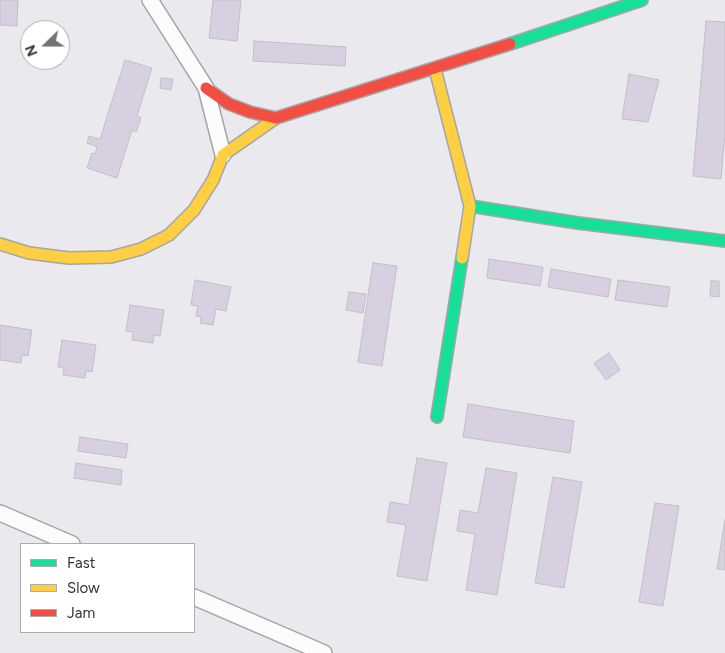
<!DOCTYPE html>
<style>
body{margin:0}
#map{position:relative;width:725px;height:653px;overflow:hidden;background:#e9e9ee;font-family:Figtree,sans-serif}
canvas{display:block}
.legend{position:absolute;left:20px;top:543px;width:175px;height:90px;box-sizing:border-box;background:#fff;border:1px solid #adadaf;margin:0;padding:6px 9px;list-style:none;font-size:15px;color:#333337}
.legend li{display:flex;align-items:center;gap:10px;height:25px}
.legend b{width:25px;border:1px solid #adadaf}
.north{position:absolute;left:20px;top:20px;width:50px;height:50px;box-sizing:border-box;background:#fff;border:1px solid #adadaf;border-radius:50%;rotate:248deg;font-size:14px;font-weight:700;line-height:20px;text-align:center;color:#333337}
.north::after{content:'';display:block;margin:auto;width:18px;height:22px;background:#737377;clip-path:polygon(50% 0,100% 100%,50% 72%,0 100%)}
</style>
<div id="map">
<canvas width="725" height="653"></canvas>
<ul class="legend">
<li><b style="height:6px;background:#16e098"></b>Fast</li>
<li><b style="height:6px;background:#ffcf43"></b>Slow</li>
<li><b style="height:6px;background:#f24e42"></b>Jam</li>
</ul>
<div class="north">N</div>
</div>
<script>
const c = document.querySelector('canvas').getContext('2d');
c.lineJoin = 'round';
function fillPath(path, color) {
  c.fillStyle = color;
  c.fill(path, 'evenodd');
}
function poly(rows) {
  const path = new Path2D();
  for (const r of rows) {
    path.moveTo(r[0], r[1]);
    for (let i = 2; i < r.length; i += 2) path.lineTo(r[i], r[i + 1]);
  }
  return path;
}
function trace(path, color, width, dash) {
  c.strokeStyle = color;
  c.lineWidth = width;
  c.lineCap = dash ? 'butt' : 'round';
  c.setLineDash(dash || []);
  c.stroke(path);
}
const building = poly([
 [0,0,18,0,17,26,0,25,0,0],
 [213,0,241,0,237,41,209,38,213,0],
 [706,21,725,22,725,134,721,179,693,176,706,21],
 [254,41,346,47,345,66,253,61,254,41],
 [125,60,152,68,137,116,141,118,136,132,132,130,117,178,87,168,92,153,95,154,97,147,87,143,89,136,100,139,125,60],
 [629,74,659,80,648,122,622,119,629,74],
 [161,78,173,79,171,90,160,88,161,78],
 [489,259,543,267,540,286,487,278,489,259],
 [373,263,397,266,382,366,358,362,373,263],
 [551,269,611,279,608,297,548,287,551,269],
 [195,280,231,287,226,311,216,309,213,325,200,323,201,317,196,316,198,306,191,305,195,280],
 [618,280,670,287,667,307,615,300,618,280],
 [711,281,719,281,719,297,710,296,711,281],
 [349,292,366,294,363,313,346,310,349,292],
 [130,305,164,310,160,336,154,335,153,343,132,340,133,332,126,331,130,305],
 [0,325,32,330,28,356,22,355,21,363,0,360,0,325],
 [62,340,96,345,92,372,86,371,85,378,63,375,64,368,58,367,62,340],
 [609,353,620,370,606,380,594,363,609,353],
 [468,404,574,421,570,453,463,437,468,404],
 [80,437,128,444,126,458,78,451,80,437],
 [417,458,447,463,427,581,397,576,406,525,387,522,390,502,409,505,417,458],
 [76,463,122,470,121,485,74,478,76,463],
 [486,468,517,473,497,595,466,590,475,534,457,531,460,510,478,513,486,468],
 [553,477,582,482,564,588,535,583,553,477],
 [655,503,679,506,663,606,639,602,655,503],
 [725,520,725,570,717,569,725,520]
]);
fillPath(building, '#d8cfe0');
trace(building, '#c1c0c4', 1);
const street = poly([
 [150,0,206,88,223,155],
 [0,513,72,544],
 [194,597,324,653]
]);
const fast = poly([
 [510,44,642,0],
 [470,206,578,223,725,241],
 [437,417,462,258]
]);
const slow = poly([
 [435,69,470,206,462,258],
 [0,244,29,253,69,258,111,257,141,249,169,235,194,210,213,180,223,155,276,118]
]);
const jam = poly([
 [206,88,229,104,250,112,276,118,510,44]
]);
trace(street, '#a5a5a9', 18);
trace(fast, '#a5a5a9', 14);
trace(slow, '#a5a5a9', 14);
trace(jam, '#a5a5a9', 14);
trace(street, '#fcfcfc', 15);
trace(fast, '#16e098', 11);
trace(slow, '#ffcf43', 11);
trace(jam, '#f24e42', 11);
</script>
